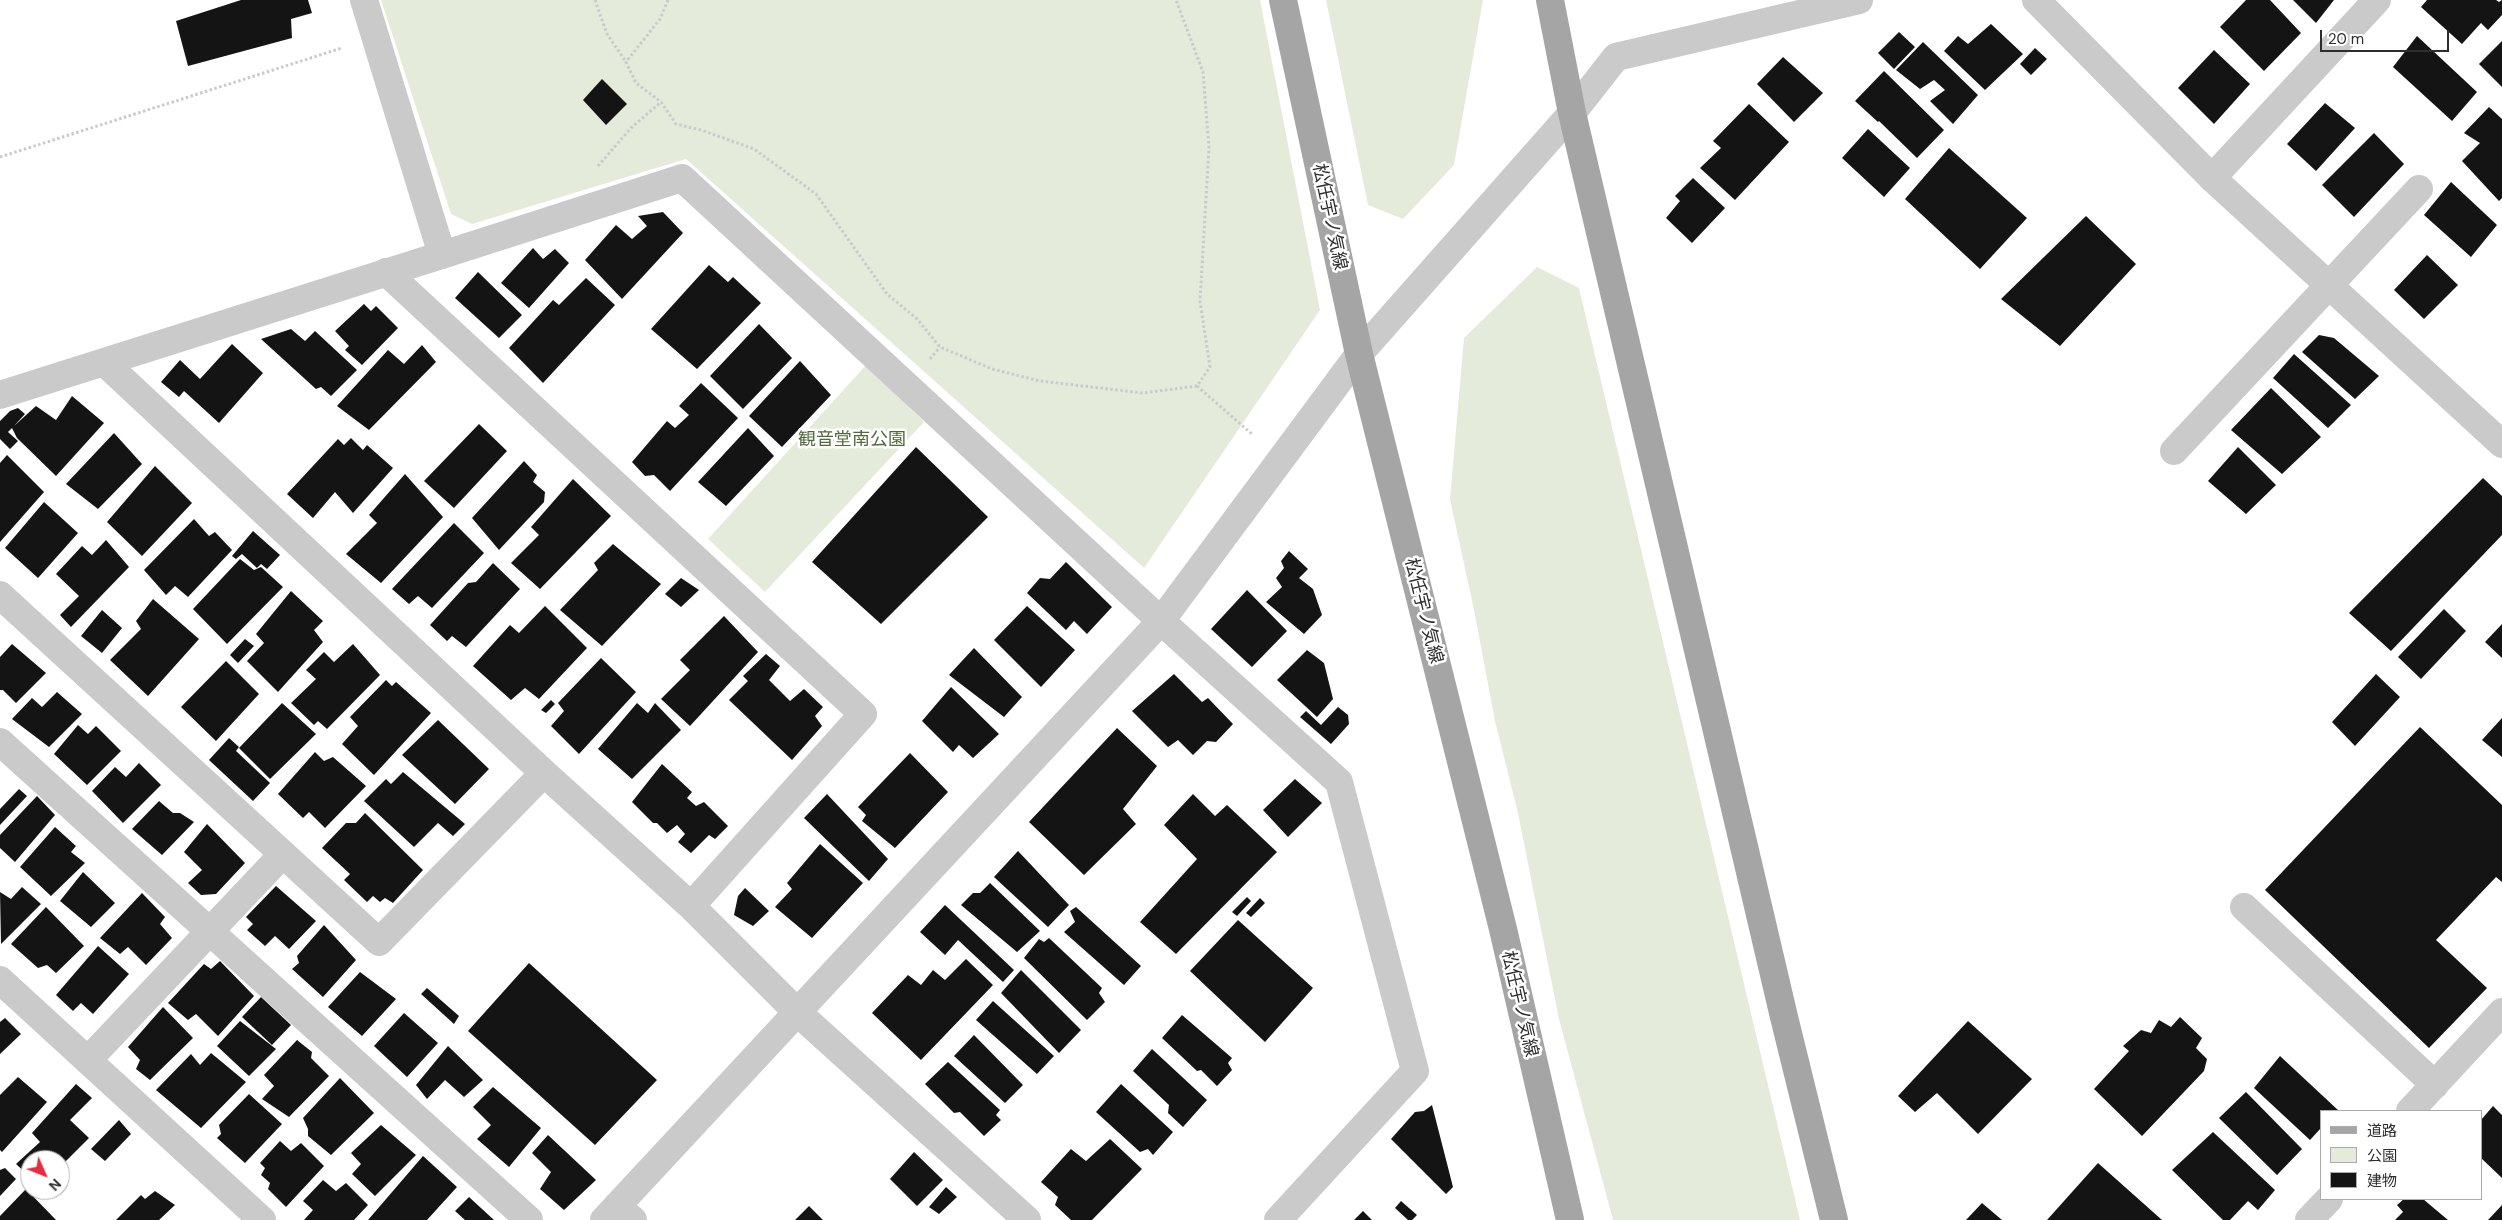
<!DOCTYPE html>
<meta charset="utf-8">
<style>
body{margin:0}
#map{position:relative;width:2502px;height:1220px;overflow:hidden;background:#fff;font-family:"DM Sans","Noto Sans JP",sans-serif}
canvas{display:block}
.legend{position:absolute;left:2320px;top:1110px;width:162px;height:90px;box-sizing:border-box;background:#fff;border:1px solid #ababab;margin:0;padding:6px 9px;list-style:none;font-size:15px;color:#2d2d2d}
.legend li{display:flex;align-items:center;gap:10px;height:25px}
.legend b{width:25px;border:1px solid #ababab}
.north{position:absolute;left:20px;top:1150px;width:50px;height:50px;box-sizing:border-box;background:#fff;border:1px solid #ababab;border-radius:50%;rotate:134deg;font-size:14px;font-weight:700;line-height:20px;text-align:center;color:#2d2d2d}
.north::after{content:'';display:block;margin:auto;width:18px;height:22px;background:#e82c3f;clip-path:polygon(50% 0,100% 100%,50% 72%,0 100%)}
.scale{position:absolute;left:2320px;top:30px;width:129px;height:22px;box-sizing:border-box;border:2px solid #2d2d2d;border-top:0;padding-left:6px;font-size:15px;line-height:18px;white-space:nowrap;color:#2d2d2d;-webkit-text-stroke:4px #fff;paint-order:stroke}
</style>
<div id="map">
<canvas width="2502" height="1220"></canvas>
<ul class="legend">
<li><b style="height:6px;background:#a5a5a5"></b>道路</li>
<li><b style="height:14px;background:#e4ebdb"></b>公園</li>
<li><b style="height:14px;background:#141414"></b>建物</li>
</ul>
<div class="north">N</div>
<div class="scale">20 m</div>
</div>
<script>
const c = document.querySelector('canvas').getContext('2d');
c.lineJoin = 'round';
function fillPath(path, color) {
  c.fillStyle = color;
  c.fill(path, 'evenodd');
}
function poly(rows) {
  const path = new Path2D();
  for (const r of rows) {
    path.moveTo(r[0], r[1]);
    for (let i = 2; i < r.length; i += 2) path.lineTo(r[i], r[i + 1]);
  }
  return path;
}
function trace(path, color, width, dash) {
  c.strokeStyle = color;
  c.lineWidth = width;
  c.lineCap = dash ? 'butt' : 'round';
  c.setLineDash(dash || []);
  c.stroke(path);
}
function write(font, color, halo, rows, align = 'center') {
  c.font = font + ' "DM Sans","Noto Sans JP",sans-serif';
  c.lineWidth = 5;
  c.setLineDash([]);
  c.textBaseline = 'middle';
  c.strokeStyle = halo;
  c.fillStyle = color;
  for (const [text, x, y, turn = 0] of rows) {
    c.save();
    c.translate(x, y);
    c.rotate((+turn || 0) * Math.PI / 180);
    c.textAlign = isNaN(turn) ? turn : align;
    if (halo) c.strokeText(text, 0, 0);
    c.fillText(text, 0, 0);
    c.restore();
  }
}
fillPath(poly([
 [381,0,1260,0,1320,310,1144,568,686,159,472,224,451,214],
 [1326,0,1483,0,1454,165,1403,219,1368,205],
 [1537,267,1579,288,1800,1220,1613,1220,1559,1019,1518,813,1495,721,1474,610,1450,499,1464,338],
 [867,364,924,422,765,592,708,539]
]), '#e4ebdb');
fillPath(poly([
 [241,0,308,0,312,13,291,19,292,38,188,66,176,21],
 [2246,0,2270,0,2301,33,2264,71,2220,27],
 [2293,0,2334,0,2316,23],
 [2427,0,2496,0,2499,2,2502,0,2502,15,2488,30,2481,23,2462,44,2421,7],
 [1991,24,2023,54,1985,90,1944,51,1958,36,1968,44],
 [1899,32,1915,47,1894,69,1878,53],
 [2417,36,2477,92,2452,121,2393,67],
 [2502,41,2502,87,2479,64],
 [1923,42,1978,95,1953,124,1930,101,1945,90,1934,80,1920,89,1896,70],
 [2035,48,2047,59,2031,75,2020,64],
 [2214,50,2250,84,2214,124,2178,88],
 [1783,57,1823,93,1794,122,1757,84],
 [1884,71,1944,130,1917,158,1879,121,1878,122,1855,101],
 [602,79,627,104,606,125,583,100],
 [2325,103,2355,128,2316,171,2287,144],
 [1749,104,1789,142,1735,200,1700,168,1721,148,1713,141],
 [2489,107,2502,119,2502,198,2499,201,2462,161,2480,143,2464,133],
 [1868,129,1910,168,1884,197,1842,158],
 [2374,133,2404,164,2354,217,2322,185],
 [1949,148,2027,218,1980,269,1905,199],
 [1693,178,1725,208,1692,243,1666,218,1680,201,1675,196],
 [2451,182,2497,225,2471,257,2424,215],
 [663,212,683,233,622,299,585,260,616,225,632,239,647,226,638,216],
 [2086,216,2136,264,2060,346,2001,299],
 [533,248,543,259,555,249,569,263,529,308,501,283],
 [2427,255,2458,285,2424,319,2394,290],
 [709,265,728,282,733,277,761,303,697,369,651,329],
 [478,272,522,315,499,338,455,298],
 [586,278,615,305,543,383,509,348,553,300,559,305],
 [364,304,371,311,376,306,398,328,362,365,345,350,349,346,335,331],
 [759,324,792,358,743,409,710,376],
 [291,329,305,341,315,331,357,370,331,396,321,387,316,389,261,339],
 [2319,335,2334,338,2379,376,2355,399,2302,352],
 [232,344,263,373,219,423,184,391,179,397,161,382,180,360,200,379],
 [422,345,436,362,369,430,337,406,388,350,404,364],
 [2294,354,2351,405,2328,428,2273,378],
 [800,361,831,395,782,447,749,416],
 [701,383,738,418,670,491,654,475,645,476,632,462,667,421,675,428,689,415,679,406],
 [2271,388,2321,437,2282,474,2231,430],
 [72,396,104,423,56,476,17,438,12,428,8,432,18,441,10,449,0,439,0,421,10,411,18,408,25,414,14,426,36,406,56,420],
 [479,424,507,451,454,508,424,481],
 [748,428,774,456,726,506,698,482],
 [114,433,142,464,98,509,66,484],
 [351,438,363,450,367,445,393,468,353,513,335,492,313,518,287,494,338,439,344,445],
 [916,447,988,517,881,624,812,562],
 [2238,447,2276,485,2246,514,2208,481],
 [7,455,44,492,0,542,0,463],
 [524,461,537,475,533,482,545,492,544,502,499,550,472,518],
 [155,466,192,503,142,556,107,522],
 [405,474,443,517,381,583,346,554,377,523,369,515],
 [2483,478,2502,496,2502,535,2391,651,2349,613],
 [573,479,611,516,540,589,511,563,539,535,531,527],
 [44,502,78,533,38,578,5,548],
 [194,519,209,536,215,532,232,550,188,597,175,586,166,595,144,570],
 [454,523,484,553,432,608,418,596,409,604,392,589],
 [253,531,280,555,267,569,261,564,257,568,242,554,236,559,232,556],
 [106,540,129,567,71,627,60,615,79,596,56,574,82,546,92,555],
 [613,544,661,584,602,646,560,610,598,570,594,563],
 [1289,551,1308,569,1299,578,1313,589,1322,615,1304,634,1266,602,1282,587,1276,578,1284,568,1281,561],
 [240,559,254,570,261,567,283,587,227,644,193,609],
 [1066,562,1112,607,1087,634,1074,621,1066,630,1027,593,1040,578,1050,579],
 [493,563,520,589,466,647,452,636,447,641,430,625,468,583,476,582],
 [681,578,699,590,681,607,665,594],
 [1247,590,1287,631,1252,667,1211,629],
 [291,591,323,621,314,630,323,642,278,692,247,661,264,643,256,634],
 [153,599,199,639,148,696,110,660,141,629,136,621],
 [545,606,587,648,539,699,525,688,511,700,473,666,510,625,519,633],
 [1027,606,1075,650,1041,687,994,640],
 [2444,609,2466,631,2421,679,2398,657],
 [102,610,122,628,102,653,81,636],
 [724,616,758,652,690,726,661,699,690,670,680,660],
 [2502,624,2502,658,2485,642],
 [245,639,254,646,238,663,230,655],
 [12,644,46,673,16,703,3,690,0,690,0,657],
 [353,644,380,675,327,729,318,721,314,725,291,703,316,679,306,670,324,652,334,662],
 [974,648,1022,697,1004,717,949,675],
 [1307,650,1324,663,1333,699,1317,717,1277,680],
 [766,654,780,666,769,680,790,701,804,689,823,707,815,716,822,726,792,760,729,700,748,681,743,676],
 [601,658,636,692,579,754,551,726,564,711,558,703],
 [226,661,259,694,216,741,181,707],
 [1174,674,1202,702,1208,698,1233,724,1216,742,1207,741,1193,755,1178,740,1168,747,1132,711],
 [2376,674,2400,697,2355,746,2332,722],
 [386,680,392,686,396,682,431,713,374,775,342,744,358,726,350,717],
 [951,687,999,734,973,758,959,745,953,752,922,721],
 [57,692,82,714,49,747,12,719,32,698,42,707],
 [551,700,555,704,546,713,541,710],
 [282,703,316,734,270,779,239,748],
 [637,703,648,713,655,703,681,730,632,779,598,749],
 [1338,707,1348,715,1349,724,1331,744,1300,717,1306,711,1321,725],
 [2502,718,2502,757,2482,740],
 [438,720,489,769,455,804,402,755],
 [78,725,88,734,96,726,121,751,87,785,54,754],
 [2420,727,2502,805,2502,882,2496,877,2436,940,2487,988,2429,1048,2265,890],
 [1117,728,1157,766,1123,809,1136,824,1084,875,1029,822],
 [229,738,239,747,236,751,270,783,253,801,209,760],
 [315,752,324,761,333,757,366,786,325,828,309,812,303,818,278,794],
 [910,753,948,792,895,848,862,821,866,815,858,807],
 [139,763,161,785,123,823,92,791,115,767,126,777],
 [662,764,692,792,687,798,696,806,704,802,728,826,715,839,709,835,691,853,678,842,685,834,677,825,667,833,657,823,653,823,632,802],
 [403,772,465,824,453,836,438,823,414,847,364,801,386,779,391,784],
 [1295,779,1322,803,1288,837,1263,810],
 [19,789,27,796,0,825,0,809],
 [827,794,888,859,869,881,804,818],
 [1193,794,1215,816,1227,805,1277,852,1176,954,1140,922,1197,859,1164,825],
 [37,796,55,815,15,862,0,848,0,835],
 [159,801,173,813,180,813,194,822,162,855,132,829],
 [365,813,423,870,393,903,385,898,380,902,373,896,367,902,344,880,350,874,322,848,346,823,356,823],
 [207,824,245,863,216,894,201,895,188,883,202,870,184,852],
 [55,827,76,846,71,852,85,863,51,896,20,867],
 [820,844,863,883,812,938,775,907,792,889,787,883],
 [1018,851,1069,905,1048,927,994,877],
 [83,872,115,903,91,927,60,901],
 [990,883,1040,931,1017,952,961,905,973,893,980,893],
 [276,886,316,921,289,949,275,936,265,946,247,930,253,924,246,917],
 [22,887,41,904,1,944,0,892,11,899],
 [745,888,769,911,753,926,734,915,738,896],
 [142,893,165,917,160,924,172,938,146,965,128,947,120,954,100,938],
 [1247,897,1251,901,1237,916,1232,912],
 [1260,898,1265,903,1251,917,1246,913],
 [945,905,1014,970,1003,982,958,940,945,955,920,932],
 [46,907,84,946,56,973,47,965,38,968,11,944],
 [1076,907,1141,966,1124,985,1064,932,1075,922,1070,911],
 [1238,920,1313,988,1265,1042,1190,971],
 [324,925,356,960,323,997,292,969,299,963,297,956],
 [1049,938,1102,988,1099,993,1105,1002,1087,1020,1024,958,1039,939,1044,942],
 [98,946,129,974,93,1014,81,1003,73,1011,56,995],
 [966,959,993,985,921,1060,872,1013,908,975,921,985,933,970,945,980],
 [220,961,254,996,218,1036,196,1014,188,1020,168,1003,204,964,211,969],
 [529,963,657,1080,595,1145,468,1031],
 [1021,970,1081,1030,1059,1053,1001,993],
 [360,972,396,999,362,1036,328,1007],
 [427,988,459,1016,454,1024,421,994],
 [261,997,291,1025,272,1045,242,1017],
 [993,1001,1054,1056,1037,1074,976,1020],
 [163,1007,193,1038,150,1080,136,1069,140,1060,128,1047],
 [404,1013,438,1043,407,1077,374,1046],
 [1182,1015,1232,1058,1228,1063,1232,1070,1217,1086,1201,1070,1197,1071,1162,1038],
 [2180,1017,2202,1038,2196,1048,2207,1059,2204,1071,2142,1136,2094,1089,2129,1051,2123,1046,2141,1030,2151,1033,2159,1020,2171,1027],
 [5,1018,21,1034,0,1054,0,1022],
 [240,1021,276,1049,249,1076,217,1046],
 [1968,1021,2032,1079,1978,1134,1937,1093,1915,1112,1898,1096],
 [974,1035,1023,1085,1005,1103,954,1056],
 [297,1040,312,1052,311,1058,329,1076,289,1117,262,1099,274,1086,264,1075],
 [448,1046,483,1080,464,1097,445,1080,427,1099,416,1085],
 [1152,1049,1207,1100,1183,1127,1168,1113,1169,1105,1133,1071],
 [211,1053,246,1082,201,1128,156,1090,191,1054,200,1065],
 [2280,1056,2339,1111,2321,1111,2321,1128,2310,1140,2254,1088],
 [948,1062,1000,1110,996,1115,1001,1120,984,1136,960,1112,954,1113,925,1084],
 [18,1077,47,1102,2,1152,0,1150,0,1095],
 [340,1078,374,1113,331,1155,308,1136,308,1129,303,1118],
 [76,1084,92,1098,70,1120,89,1138,60,1167,60,1160,30,1160,30,1177,16,1164,40,1142,32,1133],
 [1121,1084,1173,1132,1153,1155,1148,1149,1140,1152,1096,1112],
 [493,1087,541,1128,509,1167,477,1139,491,1125,473,1107],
 [2246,1092,2302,1149,2277,1175,2219,1118],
 [249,1094,282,1124,245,1163,217,1138,221,1134,219,1125],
 [1432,1105,1453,1187,1446,1194,1391,1139,1415,1112,1424,1111],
 [2493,1106,2502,1115,2502,1178,2481,1158,2481,1120],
 [119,1120,131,1134,105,1161,91,1149],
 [381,1125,416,1155,375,1196,352,1174,361,1164,351,1153],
 [2213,1132,2275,1190,2258,1210,2248,1201,2230,1220,2223,1220,2172,1170],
 [548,1135,596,1180,564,1210,540,1189,551,1172,532,1153],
 [1110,1139,1142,1169,1092,1220,1071,1220,1055,1205,1058,1197,1041,1182,1071,1149,1086,1161],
 [280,1141,291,1151,301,1143,324,1166,286,1207,268,1189,270,1183,261,1175,265,1168,260,1163],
 [914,1152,943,1180,917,1206,890,1179],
 [423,1156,457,1187,427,1220,368,1220],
 [2098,1163,2162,1220,2047,1220],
 [5,1168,16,1179,0,1196,0,1170],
 [323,1180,336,1191,346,1183,368,1205,354,1220,304,1220,313,1210,303,1201],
 [946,1187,957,1197,939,1214,929,1207],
 [26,1189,56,1220,0,1220,0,1216],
 [155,1191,175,1205,159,1220,116,1220,141,1195,145,1199],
 [469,1197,494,1220,465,1220,455,1211],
 [2404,1199,2423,1199,2448,1220,2395,1220,2403,1212,2397,1205],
 [1401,1201,1417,1215,1412,1220,1408,1220,1395,1208],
 [1982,1203,2002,1220,1966,1220],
 [2502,1205,2502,1220,2488,1220],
 [809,1206,823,1220,795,1220],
 [1363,1211,1372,1220,1354,1220]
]), '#141414');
trace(poly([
 [595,0,607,34,626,62],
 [668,0,660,19,626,62,636,83,661,102,676,124,701,130,754,149,816,194,887,294,917,319,940,347,992,369,1040,381,1143,393,1197,386,1210,367,1200,301,1209,148,1203,72,1176,0],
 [0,157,342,48],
 [598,166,631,128,661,102],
 [930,359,940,347],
 [1197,386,1253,435]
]), '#cacaca', 3, [2.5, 2.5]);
trace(poly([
 [364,0,442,255,682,178,1161,621,1339,782,1415,1071,1278,1220],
 [2212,178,2377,0],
 [386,272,863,714,691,906],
 [105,363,544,773,691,906,797,1012,1027,1220],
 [0,395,442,255],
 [2174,451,2419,189],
 [0,595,379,942,544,773],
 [0,742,529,1220],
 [2244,907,2435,1085],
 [0,980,262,1220],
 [88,1060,283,854],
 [2410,1111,2502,1012],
 [617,1206,633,1220],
 [2309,1220,2329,1199]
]), '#cacaca', 28);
trace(poly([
 [2036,0,2212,178,2502,444],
 [604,1220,1161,621,1359,354,1572,113,1616,57,1859,0]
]), '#cacaca', 28);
trace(poly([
 [1283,0,1359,354,1503,929,1570,1220],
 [1550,0,1572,113,1784,1017,1834,1220]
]), '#a5a5a5', 28);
write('18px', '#2d2d2d', '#fff', [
 ["松任宇ノ気線",1329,217,78],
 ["松任宇ノ気線",1423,611,76],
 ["松任宇ノ気線",1519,1004,77]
]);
write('18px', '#526a3a', '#fff', [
 ["観音堂南公園",852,440]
]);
</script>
